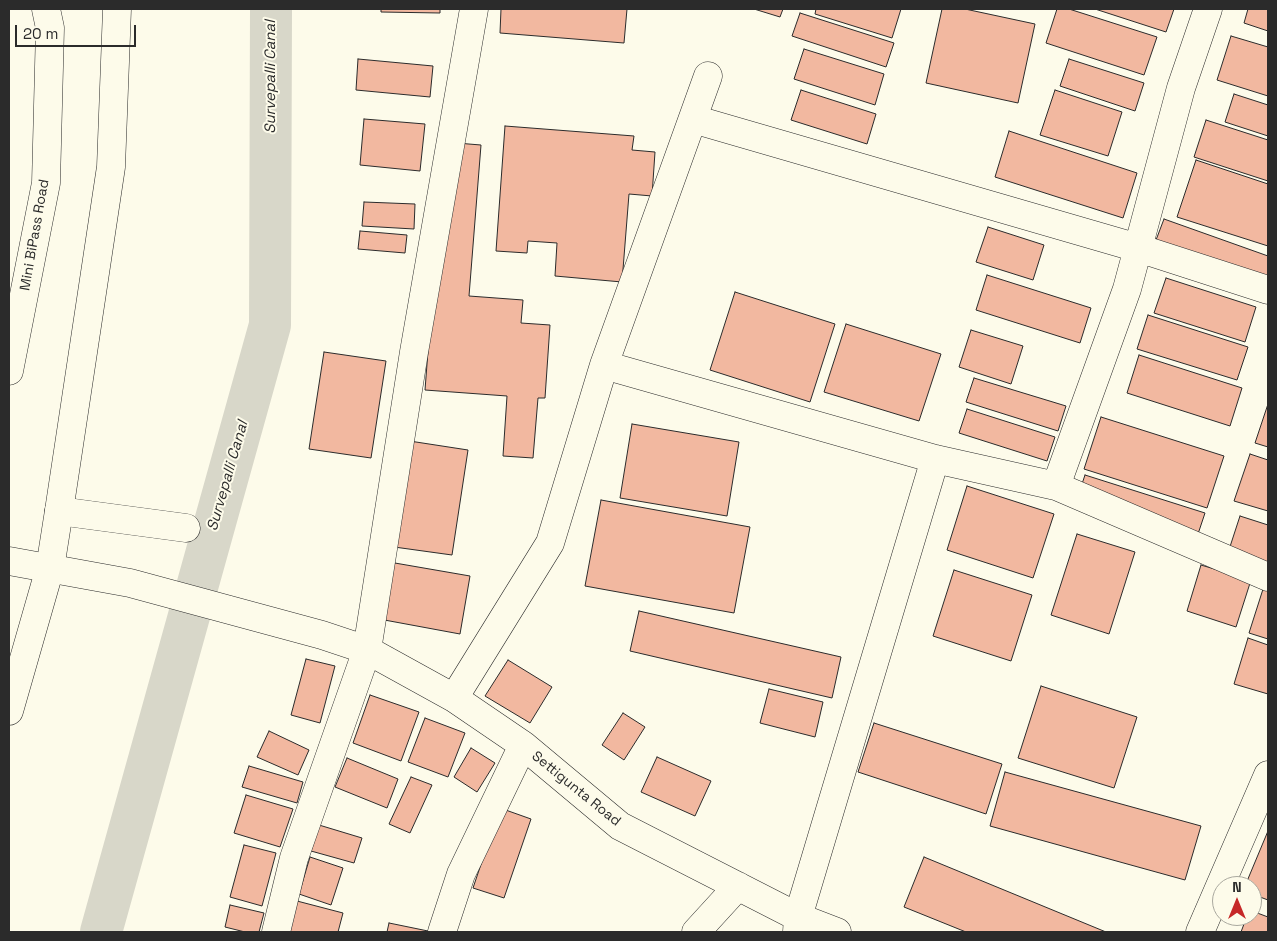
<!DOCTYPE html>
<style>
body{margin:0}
#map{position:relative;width:1277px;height:941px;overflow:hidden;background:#fdfbea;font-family:"Space Grotesk",sans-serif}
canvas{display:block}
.frame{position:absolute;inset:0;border:10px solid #2b2b2b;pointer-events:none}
.north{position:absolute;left:1212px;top:876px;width:50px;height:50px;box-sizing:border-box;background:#fdfbea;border:1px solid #a9a89e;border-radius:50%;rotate:0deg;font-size:14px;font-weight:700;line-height:20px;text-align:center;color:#2b2b2b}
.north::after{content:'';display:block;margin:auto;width:18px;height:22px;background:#c62828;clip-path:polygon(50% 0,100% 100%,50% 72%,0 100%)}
.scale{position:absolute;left:15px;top:25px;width:121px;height:22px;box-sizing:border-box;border:2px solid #2b2b2b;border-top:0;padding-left:6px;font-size:15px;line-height:18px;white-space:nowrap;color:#2b2b2b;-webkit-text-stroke:4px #fdfbea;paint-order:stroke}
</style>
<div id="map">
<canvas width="1277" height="941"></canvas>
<div class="frame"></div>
<div class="north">N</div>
<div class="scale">20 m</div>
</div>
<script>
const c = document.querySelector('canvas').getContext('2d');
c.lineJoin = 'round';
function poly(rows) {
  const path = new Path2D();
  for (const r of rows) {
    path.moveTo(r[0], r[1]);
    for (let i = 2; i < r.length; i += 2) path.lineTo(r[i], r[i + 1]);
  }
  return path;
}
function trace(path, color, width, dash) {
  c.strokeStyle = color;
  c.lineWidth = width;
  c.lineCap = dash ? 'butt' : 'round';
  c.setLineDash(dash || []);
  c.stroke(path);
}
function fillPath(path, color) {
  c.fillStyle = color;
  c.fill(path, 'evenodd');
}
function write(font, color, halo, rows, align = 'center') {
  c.font = font + ' "Space Grotesk",sans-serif';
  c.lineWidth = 4;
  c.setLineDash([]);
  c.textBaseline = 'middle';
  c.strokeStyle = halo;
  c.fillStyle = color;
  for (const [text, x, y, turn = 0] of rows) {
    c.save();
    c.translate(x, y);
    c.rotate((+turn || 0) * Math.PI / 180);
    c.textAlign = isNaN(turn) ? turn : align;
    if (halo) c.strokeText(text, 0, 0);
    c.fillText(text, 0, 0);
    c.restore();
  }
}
trace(poly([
 [101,932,270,325,271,9]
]), '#d8d7c9', 42);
const building = poly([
 [381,9,440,9,440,13,381,12,381,9],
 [501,9,627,9,624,43,500,33,501,9],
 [754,9,783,9,780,17,754,9],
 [816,9,901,9,892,38,815,14,816,9],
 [942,9,965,9,1035,24,1018,103,926,83,942,9],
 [1057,9,1069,9,1157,37,1144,75,1046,43,1057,9],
 [1095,9,1174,9,1166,32,1095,9],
 [1248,9,1268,9,1268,31,1244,23,1248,9],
 [800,13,894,43,886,67,792,36,800,13],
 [1231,36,1268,47,1268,96,1217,80,1231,36],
 [804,49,884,74,875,105,794,79,804,49],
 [358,59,433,66,430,97,356,90,358,59],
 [1069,59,1144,83,1135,111,1060,86,1069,59],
 [801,90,876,114,867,144,791,120,801,90],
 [1055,90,1122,112,1108,156,1040,135,1055,90],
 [1234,94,1268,105,1268,136,1225,122,1234,94],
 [364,119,425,124,420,171,360,165,364,119],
 [1206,120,1268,140,1268,181,1194,157,1206,120],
 [505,126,634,136,632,150,655,152,652,196,629,194,622,282,555,276,557,243,528,241,527,253,496,251,505,126],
 [1009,131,1137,173,1123,218,995,177,1009,131],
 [444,142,481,145,469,296,523,300,521,323,550,325,545,398,538,398,533,458,503,456,507,396,425,390,444,142],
 [1196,160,1268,184,1268,246,1177,217,1196,160],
 [364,202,415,204,414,229,362,226,364,202],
 [1164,219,1268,256,1268,289,1153,248,1164,219],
 [988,227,1044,245,1033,280,976,262,988,227],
 [360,231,407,235,405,253,358,249,360,231],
 [987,275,1091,308,1080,343,976,310,987,275],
 [1166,278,1256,307,1245,342,1154,313,1166,278],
 [735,292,835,324,810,402,710,370,735,292],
 [1148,315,1248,347,1237,380,1137,349,1148,315],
 [846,324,941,354,919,421,824,392,846,324],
 [971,330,1023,346,1011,384,959,367,971,330],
 [324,352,386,361,371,458,309,449,324,352],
 [1139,355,1242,388,1230,426,1127,393,1139,355],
 [974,378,1066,406,1058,431,966,402,974,378],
 [1268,404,1268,447,1255,443,1268,404],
 [967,409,1055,437,1047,461,959,433,967,409],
 [1101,417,1224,456,1207,508,1084,469,1101,417],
 [632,424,739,442,727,516,620,498,632,424],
 [403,440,468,450,452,555,387,546,403,440],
 [1250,454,1268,460,1268,511,1234,501,1250,454],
 [1085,475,1205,513,1194,546,1074,508,1085,475],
 [967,486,1054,514,1033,578,947,550,967,486],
 [601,500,750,527,734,613,585,586,601,500],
 [1240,516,1268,525,1268,576,1225,562,1240,516],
 [1077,534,1135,552,1109,634,1051,615,1077,534],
 [389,562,470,576,460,634,379,619,389,562],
 [1201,565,1251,580,1236,627,1187,611,1201,565],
 [954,570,1032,595,1011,661,933,636,954,570],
 [1264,586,1268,588,1268,639,1249,633,1264,586],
 [639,611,841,657,832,698,630,651,639,611],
 [1248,638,1268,645,1268,694,1234,684,1248,638],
 [306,659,335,666,320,723,291,715,306,659],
 [508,660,552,687,530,723,485,696,508,660],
 [1041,686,1137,717,1114,788,1018,758,1041,686],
 [769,689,823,702,815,737,760,723,769,689],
 [370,695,419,712,401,761,353,743,370,695],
 [623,713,645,727,624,760,602,745,623,713],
 [425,718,465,733,448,777,408,762,425,718],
 [874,723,1002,764,986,814,858,772,874,723],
 [269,731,309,750,298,775,257,757,269,731],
 [471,748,495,763,477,792,454,777,471,748],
 [657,757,711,781,695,816,641,792,657,757],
 [347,758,398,779,387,808,335,787,347,758],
 [249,766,303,782,297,803,242,787,249,766],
 [1005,772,1201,826,1185,880,990,826,1005,772],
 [411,777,432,785,410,833,389,824,411,777],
 [246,795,293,809,280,847,234,833,246,795],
 [500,808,531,819,504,898,473,888,500,808],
 [319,825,362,838,354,863,311,851,319,825],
 [1268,831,1268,900,1252,894,1252,886,1245,886,1268,831],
 [244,845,276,853,262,906,230,897,244,845],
 [310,857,343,868,331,905,299,894,310,857],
 [924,857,1106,932,966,932,904,907,924,857],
 [297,901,343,913,338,932,289,932,297,901],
 [230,905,264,913,259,932,245,932,225,927,230,905],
 [1252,911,1268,917,1268,932,1241,932,1247,916,1252,916,1252,911],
 [389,923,428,931,428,932,387,932,389,923]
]);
fillPath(building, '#f2b8a0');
trace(building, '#2b2b2b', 1);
const minor = poly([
 [693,119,1138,248,1268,290],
 [604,365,935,459,1056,486,1127,289,1181,88,1208,9],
 [1056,486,1268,577],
 [59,511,186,528],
 [9,561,130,583,322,635,367,650,454,698,523,745,620,826,798,917,837,932],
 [454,698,550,543,604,365,708,76],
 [276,932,294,858,367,650,414,352,474,9],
 [442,932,461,874,523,745],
 [696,932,738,886],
 [797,932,798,917,935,459],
 [1200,932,1268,775]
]);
const major = poly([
 [9,371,46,183,50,28,46,9],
 [9,711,50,568,59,511,111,167,117,9]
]);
trace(minor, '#2b2b2b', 29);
trace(major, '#2b2b2b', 29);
trace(minor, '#fdfbea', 28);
trace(major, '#fdfbea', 28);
write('14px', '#2b2b2b', '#fdfbea', [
 ["Mini BiPass Road",35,235,-80],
 ["Settigunta Road",576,789,39]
]);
write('italic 15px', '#2b2b2b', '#fdfbea', [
 ["Survepalli Canal",271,77,-90],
 ["Survepalli Canal",228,476,-74]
]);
</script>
